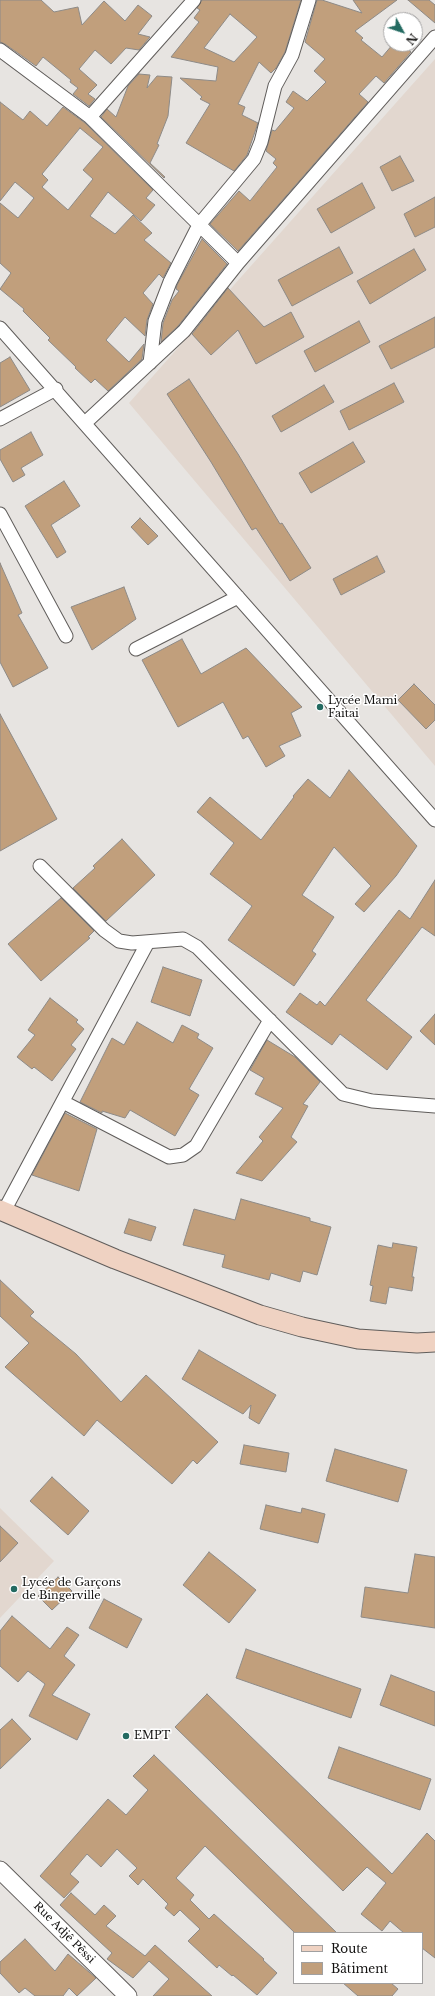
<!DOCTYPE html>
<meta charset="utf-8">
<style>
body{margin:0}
#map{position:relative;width:435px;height:1996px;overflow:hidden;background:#e7e4e1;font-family:"Libre Baskerville",serif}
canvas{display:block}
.legend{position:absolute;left:293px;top:1932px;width:130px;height:52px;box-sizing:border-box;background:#fff;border:1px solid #a1a0a0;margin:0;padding:5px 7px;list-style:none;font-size:12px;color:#131211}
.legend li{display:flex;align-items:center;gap:8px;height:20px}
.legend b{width:20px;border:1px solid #a1a0a0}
.north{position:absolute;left:383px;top:12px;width:40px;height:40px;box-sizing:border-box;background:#fff;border:1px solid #a1a0a0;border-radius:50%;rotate:130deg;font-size:11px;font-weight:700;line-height:16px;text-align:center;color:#131211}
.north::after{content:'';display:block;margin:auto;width:14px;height:18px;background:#236a61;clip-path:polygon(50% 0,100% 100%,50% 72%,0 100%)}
</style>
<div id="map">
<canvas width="435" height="1996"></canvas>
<ul class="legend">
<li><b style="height:5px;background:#efd2c2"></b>Route</li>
<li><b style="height:11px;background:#c19f7c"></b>Bâtiment</li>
</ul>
<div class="north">N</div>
</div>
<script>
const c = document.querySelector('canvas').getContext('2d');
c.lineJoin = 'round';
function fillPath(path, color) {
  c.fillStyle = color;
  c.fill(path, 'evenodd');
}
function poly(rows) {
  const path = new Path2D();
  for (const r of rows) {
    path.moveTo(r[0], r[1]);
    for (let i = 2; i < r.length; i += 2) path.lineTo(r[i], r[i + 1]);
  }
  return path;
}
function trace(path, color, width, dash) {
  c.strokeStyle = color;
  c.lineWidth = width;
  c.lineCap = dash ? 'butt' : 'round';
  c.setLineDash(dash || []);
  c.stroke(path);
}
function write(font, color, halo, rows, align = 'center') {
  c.font = font + ' "Libre Baskerville",serif';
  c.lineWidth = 3;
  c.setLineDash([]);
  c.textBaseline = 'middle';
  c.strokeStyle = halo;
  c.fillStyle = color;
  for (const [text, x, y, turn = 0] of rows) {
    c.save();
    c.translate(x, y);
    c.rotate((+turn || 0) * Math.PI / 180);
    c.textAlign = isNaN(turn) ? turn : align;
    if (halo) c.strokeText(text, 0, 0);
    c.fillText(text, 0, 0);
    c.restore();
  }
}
fillPath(poly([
 [435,59,435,766,129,403],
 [0,1508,54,1561,0,1618]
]), '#e2d7cf');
const building = poly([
 [0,0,41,0,54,12,78,7,82,25,104,1,125,21,138,5,152,16,138,34,150,37,139,50,126,48,111,64,95,50,79,69,97,85,88,94,95,99,89,106,73,94,78,88,70,82,71,80,43,57,36,66,5,44,0,42,0,0],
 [202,0,301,0,285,52,276,68,271,73,259,62,238,104,245,107,242,115,258,123,247,155,234,171,186,143,210,104,200,99,202,97,180,78,216,81,218,67,171,57,199,22,194,18,200,10,197,8,202,0],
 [230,14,257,37,234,62,204,48,230,14],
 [317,0,322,0,362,13,353,0,397,0,355,31,363,38,361,40,382,57,393,44,402,44,411,52,384,83,376,76,359,94,368,102,238,251,210,224,239,191,250,201,277,167,273,163,276,159,266,151,272,130,275,131,294,108,286,102,293,91,307,101,326,82,314,71,325,59,305,42,317,0],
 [408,0,429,0,435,5,435,23,408,0],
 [139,74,150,75,147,88,157,76,172,77,168,116,157,144,159,145,150,163,165,177,164,178,101,117,107,109,116,117,128,86,139,74],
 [0,102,23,120,30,111,47,126,63,107,85,123,153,190,146,198,155,205,141,221,108,192,90,216,115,234,133,215,152,233,144,240,171,263,163,278,159,274,143,293,153,304,147,320,145,336,125,317,106,340,129,362,144,344,142,359,108,391,95,379,91,383,75,368,76,367,48,340,50,338,23,311,24,309,0,289,11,273,0,263,0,203,18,218,34,198,15,182,0,201,0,102],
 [80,128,103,147,83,170,93,179,68,210,42,187,48,180,42,174,80,128],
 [400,156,414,181,392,191,380,167,400,156],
 [362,183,375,208,331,233,317,209,362,183],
 [435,197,435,227,415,237,404,214,435,197],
 [202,239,227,264,178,326,161,342,163,323,172,300,179,291,176,289,177,285,202,239],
 [339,247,353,273,292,306,278,280,339,247],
 [414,249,426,270,370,304,357,281,414,249],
 [228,288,264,327,291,312,304,337,256,364,238,330,211,355,192,334,228,288],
 [435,317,435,347,391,369,379,346,435,317],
 [359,321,370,342,315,372,304,351,359,321],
 [10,357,30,390,0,407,0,363,10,357],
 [189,379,238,454,280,524,282,523,311,568,290,581,256,528,252,530,211,462,167,394,189,379],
 [394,383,404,402,349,430,340,411,394,383],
 [324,385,334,402,281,432,272,416,324,385],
 [31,432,43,455,21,468,25,475,13,482,0,459,0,450,31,432],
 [353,442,365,462,311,493,299,473,353,442],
 [64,481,80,506,51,525,66,552,57,558,25,506,64,481],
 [140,518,158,536,148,545,131,527,140,518],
 [377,556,385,572,341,595,333,579,377,556],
 [0,563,22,613,18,615,48,668,13,687,0,662,0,563],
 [124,587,136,619,92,650,71,607,124,587],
 [182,639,201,674,246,648,302,707,291,713,301,736,279,746,285,756,266,767,248,736,243,739,223,702,178,727,142,660,182,639],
 [414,684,435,705,435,720,426,729,398,700,414,684],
 [0,714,57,819,0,851,0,714],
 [349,770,417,846,396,876,364,912,355,904,371,886,334,847,302,895,334,917,312,951,316,954,294,986,228,940,252,906,210,874,234,843,197,812,210,797,261,840,294,797,293,796,308,779,330,798,349,770],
 [122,839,155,875,106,921,73,888,95,868,93,866,122,839],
 [435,880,435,936,422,927,366,1000,412,1037,387,1070,340,1034,332,1045,286,1012,300,993,317,1005,320,1001,325,1006,399,910,410,919,435,880],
 [61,898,94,931,88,937,90,938,41,981,8,944,61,898],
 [163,967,202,980,190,1016,151,1002,163,967],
 [50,998,78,1020,76,1022,84,1029,71,1045,76,1049,52,1081,34,1067,32,1069,17,1057,35,1035,28,1030,50,998],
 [435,1014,435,1045,420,1031,435,1014],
 [137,1022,173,1043,182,1025,199,1034,197,1038,213,1048,189,1089,199,1095,175,1136,130,1110,125,1118,102,1111,102,1113,80,1102,112,1038,124,1045,137,1022],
 [267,1040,295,1057,320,1082,303,1104,308,1106,291,1137,297,1142,262,1181,236,1173,263,1141,259,1137,283,1108,255,1094,264,1078,250,1070,267,1040],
 [65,1113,97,1129,79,1191,32,1175,65,1113],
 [241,1199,310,1218,310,1221,331,1227,317,1275,303,1271,300,1282,271,1273,269,1280,222,1267,225,1255,183,1245,194,1209,235,1220,241,1199],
 [129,1219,156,1227,151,1241,124,1233,129,1219],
 [393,1243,417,1247,412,1277,414,1277,412,1291,389,1287,386,1304,370,1301,373,1286,370,1285,378,1245,392,1248,393,1243],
 [0,1280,34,1312,30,1316,76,1354,121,1402,146,1375,218,1442,197,1464,193,1460,172,1484,97,1420,84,1436,5,1367,29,1343,0,1316,0,1280],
 [199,1350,276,1395,259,1424,249,1418,251,1405,243,1414,182,1379,199,1350],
 [244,1445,289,1453,286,1472,240,1464,244,1445],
 [335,1449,407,1470,398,1502,326,1481,335,1449],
 [52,1477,89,1511,68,1535,30,1501,52,1477],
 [266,1505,301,1513,302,1508,325,1514,318,1543,260,1529,266,1505],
 [0,1526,18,1543,0,1562,0,1526],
 [209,1552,256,1590,229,1623,183,1585,209,1552],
 [415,1554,435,1557,435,1628,361,1617,365,1587,408,1593,415,1554],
 [58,1577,72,1591,52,1610,38,1596,58,1577],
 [104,1599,142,1619,127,1648,89,1628,104,1599],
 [12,1616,50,1649,67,1627,79,1635,64,1656,75,1665,52,1695,90,1714,77,1740,29,1716,45,1684,28,1671,18,1682,0,1666,0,1631,12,1616],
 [246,1649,361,1689,351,1718,236,1678,246,1649],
 [391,1675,435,1692,435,1726,380,1705,391,1675],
 [207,1694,392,1874,427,1833,435,1841,435,1958,422,1948,422,1933,404,1933,390,1921,382,1931,361,1914,386,1883,367,1867,343,1891,175,1727,207,1694],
 [12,1719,31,1739,0,1769,0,1730,12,1719],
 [339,1747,431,1779,420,1810,328,1778,339,1747],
 [154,1755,337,1933,295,1933,205,1846,176,1878,194,1895,190,1900,209,1919,214,1914,264,1959,263,1960,277,1973,257,1995,233,1975,232,1976,219,1965,217,1968,188,1941,200,1929,180,1910,174,1916,165,1908,168,1904,143,1879,138,1885,129,1876,137,1868,117,1849,101,1867,87,1854,70,1874,79,1882,64,1898,40,1876,108,1799,126,1815,148,1790,133,1776,154,1755],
 [71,1893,95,1915,104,1905,116,1916,106,1926,145,1956,155,1945,212,1996,153,1996,169,1979,149,1961,133,1978,107,1959,112,1953,60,1905,71,1893],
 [25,1939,55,1971,68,1954,96,1978,77,1996,69,1988,63,1996,35,1996,25,1988,19,1993,0,1973,0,1962,25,1939],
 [343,1983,391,1983,398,1989,392,1996,358,1996,343,1983]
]);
fillPath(building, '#c19f7c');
trace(building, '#8d8a87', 1);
const minor = poly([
 [0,50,90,117,238,263],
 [90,117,194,0],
 [0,328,435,820],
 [150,363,155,321,170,282,199,225,254,159,261,142,275,86,292,55,309,0],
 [0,419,56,389],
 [85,423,184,331,238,263,435,37],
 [0,514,66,636],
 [136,649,238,597],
 [40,866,104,930,119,941,132,943,183,939,197,947,343,1094,372,1101,435,1106],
 [63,1102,169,1157,183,1155,196,1146,270,1020],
 [4,1211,148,942]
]);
const tertiary = poly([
 [0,1870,128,1996]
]);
const secondary = poly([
 [0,1210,115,1259,260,1315,302,1327,358,1339,417,1343,435,1342]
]);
trace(minor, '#605d5b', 15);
trace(tertiary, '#605d5b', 19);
trace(secondary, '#605d5b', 21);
trace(minor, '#fff', 13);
trace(tertiary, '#fff', 17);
trace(secondary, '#efd2c2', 19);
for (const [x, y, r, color] of [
 [320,707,4,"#236a61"],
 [14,1589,4,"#236a61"],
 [126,1736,4,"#236a61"]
]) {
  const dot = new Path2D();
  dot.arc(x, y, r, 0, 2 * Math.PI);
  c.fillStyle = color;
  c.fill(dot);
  trace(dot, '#fff', 1.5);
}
write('11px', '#131211', '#fff', [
 ["Lycée Mami",328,701],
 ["Faitai",328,714],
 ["Lycée de Garçons",22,1583],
 ["de Bingerville",22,1596],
 ["EMPT",134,1736]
], 'left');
write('11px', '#131211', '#fff', [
 ["Rue Adjê Pêssi",64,1933,45]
]);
</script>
